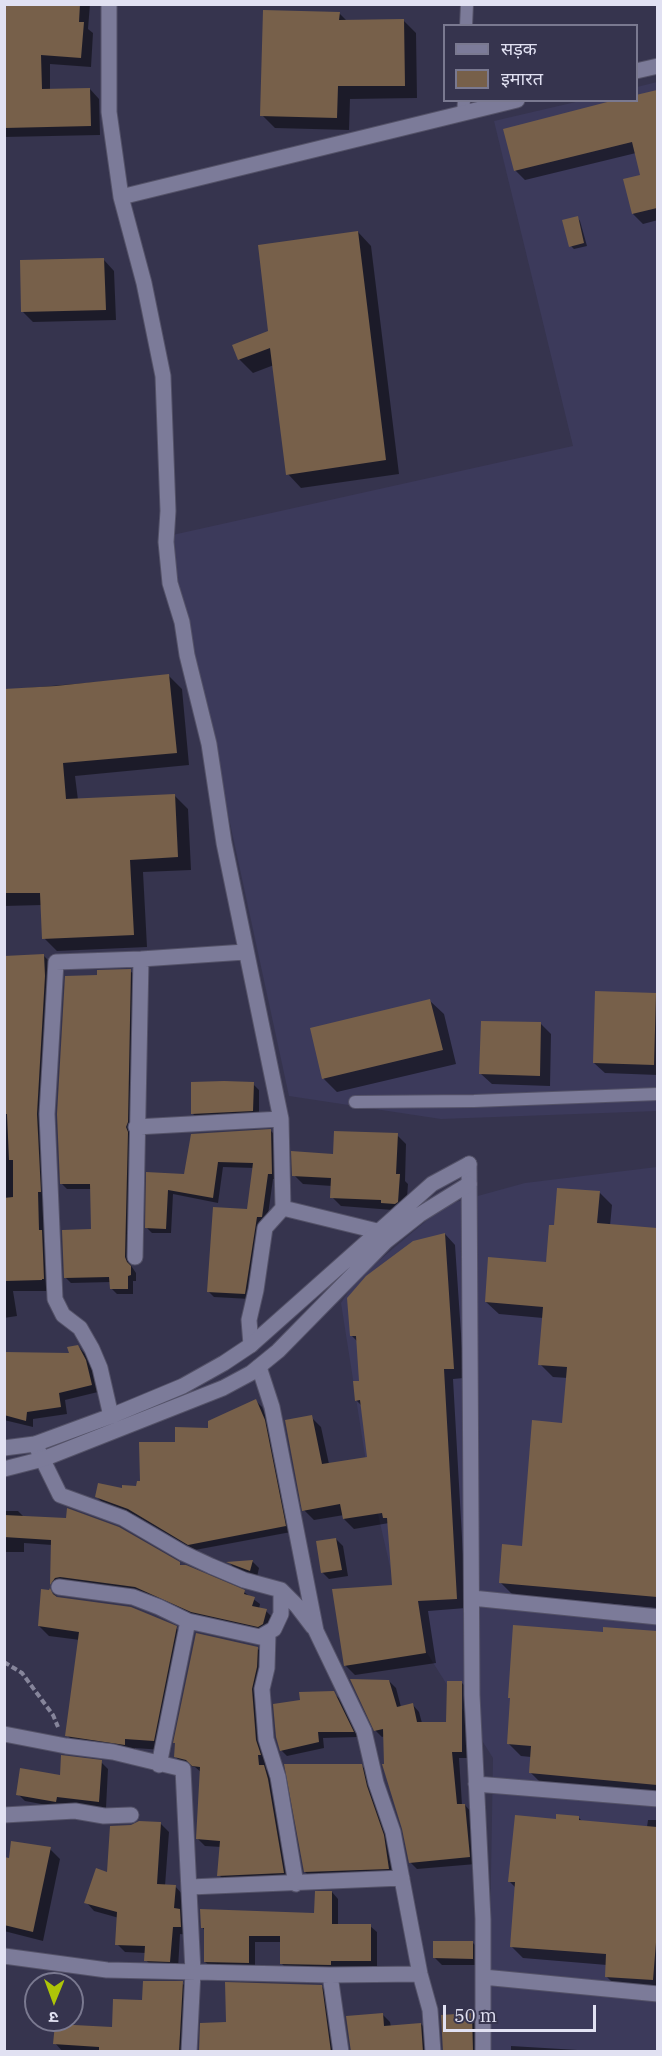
<!DOCTYPE html>
<meta charset="utf-8">
<style>
body{margin:0}
#map{position:relative;width:662px;height:2056px;overflow:hidden;background:#36344e;font-family:"IBM Plex Serif","Noto Sans Devanagari",serif}
canvas{display:block}
.frame{position:absolute;inset:0;border:6px solid #e1e1f2;pointer-events:none}
.legend{position:absolute;left:443px;top:24px;width:195px;height:78px;box-sizing:border-box;background:#36344e;border:2px solid #7a7990;margin:0;padding:8px 10px;list-style:none;font-size:18px;color:#e1e1f2}
.legend li{display:flex;align-items:center;gap:12px;height:30px}
.legend b{width:30px;border:2px solid #7a7990}
.north{position:absolute;left:24px;top:1972px;width:60px;height:60px;box-sizing:border-box;background:#36344e;border:2px solid #7a7990;border-radius:50%;rotate:181deg;font-size:16px;font-weight:700;line-height:24px;text-align:center;color:#e1e1f2}
.north::after{content:'';display:block;margin:auto;width:21px;height:27px;background:#aec508;clip-path:polygon(50% 0,100% 100%,50% 72%,0 100%)}
.scale{position:absolute;left:443px;top:2005px;width:153px;height:27px;box-sizing:border-box;border:3px solid #e1e1f2;border-top:0;padding-left:8px;font-size:18px;line-height:21px;white-space:nowrap;color:#e1e1f2;-webkit-text-stroke:4px #36344e;paint-order:stroke}
</style>
<div id="map">
<canvas width="662" height="2056"></canvas>
<div class="frame"></div>
<ul class="legend">
<li><b style="height:8px;background:#7c7b99"></b>सड़क</li>
<li><b style="height:16px;background:#77604a"></b>इमारत</li>
</ul>
<div class="north">उ</div>
<div class="scale">50 m</div>
</div>
<script>
const c = document.querySelector('canvas').getContext('2d');
c.lineJoin = 'round';
function fillPath(path, color) {
  c.fillStyle = color;
  c.fill(path, 'evenodd');
}
function poly(rows) {
  const path = new Path2D();
  for (const r of rows) {
    path.moveTo(r[0], r[1]);
    for (let i = 2; i < r.length; i += 2) path.lineTo(r[i], r[i + 1]);
  }
  return path;
}
function trace(path, color, width, dash) {
  c.strokeStyle = color;
  c.lineWidth = width;
  c.lineCap = dash ? 'butt' : 'round';
  c.setLineDash(dash || []);
  c.stroke(path);
}
fillPath(poly([
 [657,82,657,1111,441,1119,289,1096,168,536,573,446,494,121,580,101,636,100,637,87],
 [657,1167,657,2051,488,2051,493,1758,400,1610,366,1462,341,1303,357,1279,445,1205,525,1183]
]), '#3c3a5b');
fillPath(poly([
 [4,4,90,4,88,29,93,33,91,67,50,64,50,90,90,89,99,99,100,135,4,137],
 [339,13,347,21,403,20,416,33,417,98,350,99,349,130,275,128,262,115],
 [658,92,658,220,643,224,633,214,642,176,636,153,525,180,515,170,636,100,636,97],
 [577,217,580,221,587,246,574,249,571,246],
 [358,232,371,246,399,474,301,488,288,474,274,365,253,373,239,359,270,332],
 [104,260,114,271,116,320,33,322,23,312],
 [169,676,182,689,189,765,75,776,78,800,175,796,188,809,191,870,143,872,147,947,57,951,44,938,43,905,4,906,4,690],
 [4,955,6,957,44,956,54,966,52,1291,13,1291,17,1316,4,1318,4,1087,7,1087,6,1052,4,1050],
 [130,971,136,976,130,1264,136,1273,136,1281,133,1281,133,1294,117,1294,111,1288,111,1282,71,1283,65,1277,93,1231,91,1189,67,1189,61,1183,98,977],
 [655,994,658,996,658,1075,605,1073,594,1063],
 [430,1001,444,1014,456,1064,337,1092,324,1079,312,1029],
 [541,1024,551,1034,550,1086,492,1084,481,1074],
 [253,1084,259,1090,259,1116,199,1120,193,1114],
 [271,1131,276,1136,277,1179,273,1179,267,1222,250,1299,214,1297,209,1292,248,1211,254,1168,223,1167,218,1203,173,1194,171,1233,152,1233,147,1228,148,1174,185,1176],
 [397,1135,406,1144,405,1181,408,1184,406,1211,341,1206,332,1197,332,1186,303,1184,294,1175,334,1156],
 [599,1192,612,1205,610,1226,658,1230,658,1608,513,1595,501,1583,523,1547,564,1424,568,1378,553,1377,540,1364,543,1318,499,1314,486,1302,548,1263,555,1227],
 [445,1234,455,1245,464,1378,453,1379,466,1608,428,1611,436,1663,355,1675,345,1665,394,1586,389,1523,354,1529,344,1519,344,1515,314,1520,304,1510,311,1417,321,1427,329,1464,368,1458,363,1407,356,1400,360,1382,358,1342,351,1335],
 [78,1346,85,1354,93,1369,98,1392,65,1400,67,1414,33,1419,33,1427,4,1420,4,1353,71,1355],
 [256,1401,262,1407,270,1427,291,1532,195,1550,135,1515,103,1503,97,1497,138,1488,176,1443,210,1430],
 [4,1511,18,1511,24,1517,179,1563,182,1567,244,1592,260,1604,259,1609,266,1611,272,1617,265,1632,199,1617,142,1593,56,1590,51,1584,52,1545,24,1543,24,1552,4,1552],
 [336,1539,343,1546,348,1576,329,1579,322,1572],
 [252,1561,259,1568,257,1577,235,1569,230,1563],
 [51,1591,58,1598,176,1628,186,1637,163,1750,135,1748,134,1754,77,1745,67,1735,80,1640,49,1636,39,1626],
 [604,1628,658,1632,658,1796,543,1785,530,1772,531,1757,521,1756,508,1743,512,1700,509,1697,604,1634],
 [257,1648,265,1656,267,1762,265,1762,266,1769,271,1774,291,1880,227,1883,219,1875,221,1847,205,1846,198,1839,202,1773,195,1767,183,1764,175,1756],
 [389,1681,396,1688,401,1707,413,1705,419,1712,422,1723,448,1724,462,1683,468,1689,468,1758,459,1758,462,1805,465,1805,471,1812,476,1864,417,1869,410,1862,404,1828,386,1765,385,1736,382,1737,375,1730],
 [333,1693,340,1699,358,1737,323,1738,324,1748,287,1756,281,1750,302,1701],
 [101,1762,108,1769,106,1808,64,1803,63,1808,25,1801,18,1794],
 [361,1765,369,1773,391,1844,396,1876,313,1880,305,1872],
 [579,1818,583,1822,647,1827,648,1820,658,1820,658,1991,618,1988,607,1977,607,1965,523,1958,511,1946,516,1888,509,1881,557,1820],
 [160,1823,169,1832,165,1886,175,1886,183,1895,182,1913,188,1918,189,1935,180,1934,178,1969,154,1969,146,1960,146,1953,125,1952,117,1944,119,1918,94,1911,86,1902,109,1874],
 [50,1849,60,1859,43,1941,4,1931,4,1859,11,1860],
 [332,1892,338,1899,338,1926,370,1926,377,1932,377,1967,337,1967,337,1971,288,1970,282,1964,282,1942,255,1942,255,1969,212,1968,205,1962,205,1931,202,1927,315,1915],
 [473,1943,480,1950,480,1965,442,1965,435,1958],
 [182,1983,190,1991,187,2052,63,2052,55,2043,113,2028,143,2002],
 [321,1986,329,1994,337,2052,200,2052,227,2024],
 [382,2014,390,2022,391,2027,421,2024,429,2032,430,2052,351,2052],
 [472,2014,480,2022,480,2052,444,2052],
 [511,2046,611,2052,511,2052]
]), '#0007');
fillPath(poly([
 [4,4,80,4,79,22,84,22,81,58,41,55,42,89,90,88,91,126,4,128],
 [263,10,340,12,339,20,404,19,405,86,338,86,337,118,260,116],
 [657,90,657,208,632,214,623,179,640,175,632,142,514,171,503,129,615,100,636,100,636,95],
 [578,216,584,243,569,247,562,220],
 [358,231,386,460,286,475,270,348,238,360,232,345,268,331,258,245],
 [104,258,106,310,21,312,20,260],
 [169,674,177,753,63,763,66,799,175,794,178,857,130,860,134,935,42,939,40,893,4,893,4,689,56,686],
 [44,954,45,976,37,1114,41,1192,38,1192,39,1230,42,1230,44,1279,42,1279,42,1280,4,1281,4,1198,13,1197,13,1160,9,1160,7,1114,5,1114,4,956],
 [131,969,128,1122,126,1127,128,1132,125,1257,127,1262,131,1266,131,1275,128,1276,128,1289,110,1289,109,1277,64,1278,62,1230,91,1229,90,1184,60,1184,57,1114,65,976,97,975,97,970],
 [595,991,656,993,654,1065,593,1063],
 [430,999,443,1050,322,1079,310,1028],
 [481,1021,541,1022,540,1076,479,1074],
 [224,1081,254,1082,253,1111,191,1114,191,1082],
 [271,1129,272,1174,268,1174,262,1217,257,1217,245,1294,207,1292,213,1207,247,1209,253,1163,218,1162,213,1198,168,1190,166,1229,145,1228,146,1172,184,1174,191,1134],
 [334,1131,398,1133,396,1174,400,1174,398,1202,395,1204,381,1203,381,1200,330,1198,331,1178,292,1176,291,1151,333,1154],
 [557,1188,600,1191,597,1223,657,1228,657,1597,499,1583,502,1544,522,1546,532,1420,562,1423,567,1367,538,1365,543,1307,485,1302,488,1257,546,1262,549,1225,554,1225],
 [445,1233,454,1369,444,1369,457,1599,418,1601,426,1653,344,1666,332,1589,392,1585,387,1518,383,1518,382,1513,343,1519,340,1504,302,1511,285,1420,312,1415,322,1464,367,1457,360,1400,355,1401,353,1381,359,1381,356,1336,350,1336,347,1298,366,1276,413,1241],
 [78,1345,86,1360,92,1385,59,1393,61,1407,27,1412,26,1421,4,1415,4,1352,69,1353,67,1347],
 [256,1399,265,1420,286,1526,188,1545,128,1509,95,1497,98,1483,122,1488,122,1485,136,1486,137,1481,140,1481,139,1442,175,1442,175,1427,208,1428,208,1421],
 [67,1508,119,1527,180,1562,180,1565,186,1565,245,1590,244,1594,255,1597,252,1606,267,1609,263,1624,258,1627,191,1612,135,1587,60,1577,55,1578,50,1585,51,1540,4,1537,4,1515,66,1518],
 [336,1538,342,1570,321,1573,316,1541],
 [253,1560,250,1571,226,1562],
 [50,1588,53,1594,57,1597,131,1607,177,1626,154,1741,125,1739,125,1745,65,1736,79,1632,38,1626,41,1589,49,1590],
 [513,1625,603,1632,603,1627,657,1631,657,1785,529,1773,531,1746,507,1744,510,1698,508,1698],
 [196,1633,258,1647,257,1667,252,1689,256,1740,261,1755,258,1755,259,1765,264,1765,268,1779,284,1873,217,1876,220,1841,196,1839,200,1767,192,1766,186,1760,174,1757,175,1743,173,1743],
 [350,1679,389,1680,397,1707,413,1703,417,1722,446,1722,447,1681,462,1681,462,1752,452,1752,457,1804,465,1804,470,1857,409,1863,402,1829,382,1764,384,1764,383,1729,374,1731],
 [334,1691,354,1732,318,1732,319,1742,280,1751,276,1737,273,1704,300,1700,299,1692],
 [61,1755,102,1760,99,1802,57,1797,56,1802,16,1795,20,1768,60,1775],
 [284,1764,362,1764,367,1786,384,1835,389,1869,304,1872],
 [556,1814,579,1816,579,1820,657,1827,657,1930,653,1980,605,1977,606,1954,510,1947,515,1882,508,1882,515,1815,556,1819],
 [139,1821,161,1822,157,1884,176,1885,174,1908,180,1909,181,1927,173,1927,170,1962,144,1961,145,1946,115,1945,117,1912,84,1903,96,1868,107,1872,110,1826,131,1825],
 [11,1841,51,1847,33,1932,4,1925,4,1857,9,1858],
 [315,1891,332,1891,332,1924,371,1924,371,1961,331,1961,331,1965,280,1964,280,1936,249,1936,249,1963,204,1962,204,1928,201,1928,200,1909,314,1913],
 [433,1941,473,1941,473,1959,433,1958],
 [143,1981,183,1981,179,2052,99,2052,99,2047,53,2044,55,2024,112,2027,113,1999,142,2000],
 [225,1982,322,1985,331,2052,199,2052,200,2023,226,2022],
 [383,2013,384,2026,421,2023,423,2052,351,2052,346,2016],
 [472,2013,473,2052,443,2052,441,2015]
]), '#77604a');
const service = poly([
 [466,26,467,4],
 [463,114,464,100],
 [355,1102,474,1101,658,1094]
]);
const minor = poly([
 [109,4,109,112,121,197,144,283,163,376,168,511,166,542,170,583,182,622,187,655,209,744,224,843,281,1119,283,1208,265,1228,256,1290,249,1320,251,1345],
 [636,71,658,66],
 [121,197,517,100],
 [136,1127,281,1119],
 [469,1164,472,1695,483,1919,483,2052],
 [283,1208,377,1231],
 [135,1257,141,959],
 [259,1367,272,1407,316,1631,364,1731,376,1783,393,1832,420,1974,430,2010,433,2052],
 [111,1416,100,1368,92,1349,80,1328,63,1315,55,1299,47,1114,56,962,141,959,245,952],
 [35,1444,60,1495,123,1518,183,1553,211,1566,244,1580,281,1590,297,1606,313,1627],
 [59,1587,133,1597,159,1607,188,1621,260,1637,274,1629,281,1614,281,1590],
 [472,1598,658,1617],
 [268,1633,267,1668,262,1689,266,1739,278,1777,296,1884],
 [4,1734,66,1746,113,1752,183,1769,193,1972,189,2052],
 [159,1765,188,1621],
 [476,1784,658,1799],
 [4,1815,75,1811,104,1816,131,1815],
 [190,1887,402,1878],
 [4,1956,107,1970,330,1975,420,1974],
 [330,1975,341,2052],
 [483,1977,658,1994]
]);
const tertiary = poly([
 [4,1448,35,1444,111,1416,183,1386,224,1363,251,1345,432,1184,469,1164],
 [4,1469,43,1459,223,1388,251,1373,278,1351,386,1241,419,1215,469,1184]
]);
trace(service, '#545268', 14);
trace(minor, '#545268', 17);
trace(tertiary, '#545268', 17);
trace(poly([
 [4,1662,22,1673,53,1715,58,1727]
]), '#86859b', 4, [6, 3]);
trace(service, '#7c7b99', 12);
trace(minor, '#7c7b99', 15);
trace(tertiary, '#7c7b99', 15);
</script>
